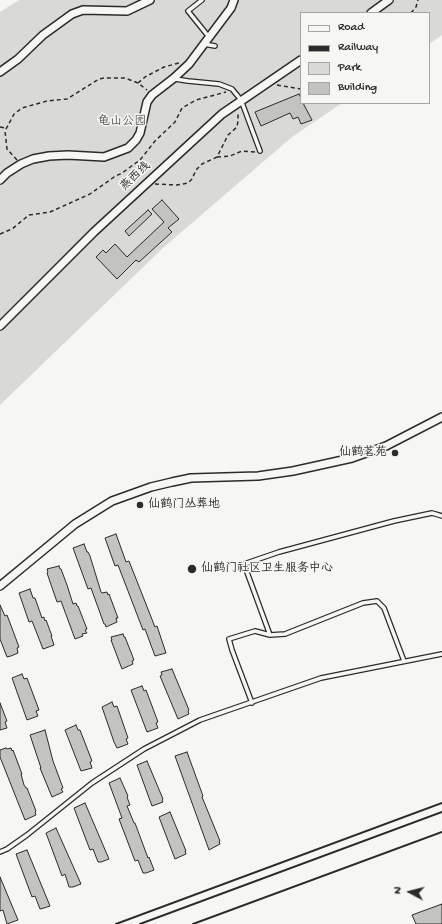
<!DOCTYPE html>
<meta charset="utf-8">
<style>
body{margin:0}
#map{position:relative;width:442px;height:924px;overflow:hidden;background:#f6f6f2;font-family:"Gochi Hand",sans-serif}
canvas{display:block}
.legend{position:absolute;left:300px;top:12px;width:130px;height:92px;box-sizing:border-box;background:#f6f6f2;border:1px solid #a5a5a2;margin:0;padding:5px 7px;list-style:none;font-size:12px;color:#2b2b2b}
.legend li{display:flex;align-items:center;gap:8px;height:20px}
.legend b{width:20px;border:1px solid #a5a5a2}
.north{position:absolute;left:390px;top:872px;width:40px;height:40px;-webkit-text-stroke:3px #f6f6f2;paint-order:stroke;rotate:277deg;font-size:11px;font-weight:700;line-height:16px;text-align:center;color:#2b2b2b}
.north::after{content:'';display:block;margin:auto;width:14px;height:18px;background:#2b2b2b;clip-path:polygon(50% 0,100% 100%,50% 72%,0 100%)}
</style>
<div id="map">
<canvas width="442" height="924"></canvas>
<ul class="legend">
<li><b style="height:5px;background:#f6f6f2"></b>Road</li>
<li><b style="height:5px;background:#2b2b2b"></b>Railway</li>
<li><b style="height:11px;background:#d9d9d5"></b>Park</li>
<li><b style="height:11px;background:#c3c3c0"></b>Building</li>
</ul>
<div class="north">N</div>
</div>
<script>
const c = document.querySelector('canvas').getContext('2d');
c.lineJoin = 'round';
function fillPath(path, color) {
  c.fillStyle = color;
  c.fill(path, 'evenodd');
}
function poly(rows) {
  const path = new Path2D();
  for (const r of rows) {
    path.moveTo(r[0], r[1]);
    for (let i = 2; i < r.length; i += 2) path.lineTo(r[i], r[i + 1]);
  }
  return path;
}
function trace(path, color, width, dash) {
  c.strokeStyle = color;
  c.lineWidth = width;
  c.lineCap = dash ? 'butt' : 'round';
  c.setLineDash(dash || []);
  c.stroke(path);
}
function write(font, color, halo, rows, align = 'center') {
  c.font = font + ' "Gochi Hand","LXGW WenKai TC",sans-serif';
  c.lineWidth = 3;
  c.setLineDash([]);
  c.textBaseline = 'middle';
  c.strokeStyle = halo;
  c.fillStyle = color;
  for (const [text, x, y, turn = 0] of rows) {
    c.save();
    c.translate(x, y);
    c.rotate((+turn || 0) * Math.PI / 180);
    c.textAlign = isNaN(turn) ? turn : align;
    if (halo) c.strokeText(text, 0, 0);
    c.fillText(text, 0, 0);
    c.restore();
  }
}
fillPath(poly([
 [19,0,442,0,442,35,429,44,429,13,301,13,301,103,342,103,292,137,164,247,0,405,0,12]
]), '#d9d9d5');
const building = poly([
 [299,94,301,98,301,103,303,103,312,120,301,124,298,117,293,119,290,113,261,126,255,112,299,94],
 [162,200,179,219,168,228,172,232,139,262,136,260,117,279,96,257,103,250,106,253,115,244,127,257,164,222,152,209,162,200],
 [148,210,152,214,129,236,125,231,148,210],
 [116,534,126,562,129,561,155,627,157,626,166,653,155,656,145,629,143,630,118,565,115,566,105,538,116,534],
 [84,544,87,552,88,552,90,556,101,592,102,593,107,592,108,595,109,594,118,618,116,618,117,622,106,627,105,624,104,624,91,588,88,589,73,548,84,544],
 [59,566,60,569,61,569,67,585,73,604,76,603,77,606,78,606,87,629,85,630,87,633,82,634,83,636,75,639,61,601,57,602,47,573,48,572,47,569,59,566],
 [30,589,33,598,35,598,42,618,44,617,45,621,46,620,52,636,51,636,54,645,46,648,43,649,32,621,29,622,19,593,30,589],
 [0,605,5,616,7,615,19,647,17,648,18,653,11,656,7,657,0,639,0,605],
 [123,634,124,637,125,637,134,660,132,661,133,664,122,669,111,640,112,640,111,637,123,634],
 [172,669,189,710,188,711,189,714,178,719,160,676,162,675,161,672,172,669],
 [22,674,24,679,27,678,39,710,36,711,38,716,27,720,12,678,22,674],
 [142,686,144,691,146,690,158,722,156,723,158,728,147,732,131,690,142,686],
 [112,702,114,707,117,706,128,738,126,739,128,744,120,747,117,748,114,742,102,707,112,702],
 [0,703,7,721,5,722,7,728,0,730,0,703],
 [76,725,78,730,80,730,92,761,90,762,92,768,81,771,65,730,76,725],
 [45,730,53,761,63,788,61,789,63,792,52,797,40,768,41,768,30,735,45,730],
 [6,748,7,749,11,748,12,751,13,750,22,774,21,774,24,785,26,788,27,788,36,811,35,812,36,815,25,820,0,757,0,750,6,748],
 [187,752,203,796,202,797,220,841,219,841,220,844,209,850,175,756,187,752],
 [147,761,163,799,162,800,163,802,152,806,137,765,147,761],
 [120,778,128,796,127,797,130,805,127,806,134,823,135,823,148,858,149,857,154,870,146,873,143,873,138,860,135,861,119,819,122,818,109,783,120,778],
 [85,803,109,859,101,862,98,862,93,849,90,850,74,808,85,803],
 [170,812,186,851,185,851,186,854,175,859,159,817,170,812],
 [56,828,81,884,73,887,69,887,65,874,62,876,46,833,56,828],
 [27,850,50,906,44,908,40,909,35,896,32,897,16,854,27,850],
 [0,877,18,920,7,924,3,910,0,911,0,877],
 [442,904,442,924,416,924,412,915,442,904]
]);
fillPath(building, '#c3c3c0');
trace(building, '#2b2b2b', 1);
const service = poly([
 [202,0,188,11,209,37],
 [204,44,215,46],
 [175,79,188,81,219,84,232,89,241,100,260,151],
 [270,635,244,564,279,552,394,521,432,513,442,516],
 [252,703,232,650,229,639,255,631,270,635,285,634,363,603,377,601,384,608,404,661],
 [0,852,7,849,27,835,92,783,144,749,200,720,321,678,442,654]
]);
const minor = poly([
 [371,13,389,0],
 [0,72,18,59,43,35,72,14,83,10,127,11,150,0],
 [0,180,7,173,21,164,33,159,49,156,68,155,104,157,128,148,136,140,140,133,147,102,152,95,174,78,189,64,231,8,234,0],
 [0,326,94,232,222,114,301,60],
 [0,586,75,524,112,501,151,487,172,482,191,478,258,476,293,471,352,458,386,446,442,417]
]);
trace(service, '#2b2b2b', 6);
trace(minor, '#2b2b2b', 10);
trace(poly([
 [411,13,416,7,418,0],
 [138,83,145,77,164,67,179,63],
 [277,85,301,89],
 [0,127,6,128],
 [217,157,230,156,242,151,256,152],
 [17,160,7,149,5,131,14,114,22,108,47,101,67,99,99,79,104,78,125,78,138,83,147,90],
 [155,184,177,185,188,183,192,179,196,170,202,164,217,157,228,135,237,127,238,121,238,112],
 [0,234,12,229,29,215,50,212,90,194,114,177,122,173,140,160,155,141,175,122,182,108,196,100,226,92]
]), '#2b2b2b', 1.5, [4, 3]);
trace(service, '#f6f6f2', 3.5);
trace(minor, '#f6f6f2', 7);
trace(poly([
 [116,924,442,803],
 [140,924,442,812],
 [193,924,442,832]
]), '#2b2b2b', 2);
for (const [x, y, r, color] of [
 [395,453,4,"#2b2b2b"],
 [140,505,4,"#2b2b2b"],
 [192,569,5,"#2b2b2b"]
]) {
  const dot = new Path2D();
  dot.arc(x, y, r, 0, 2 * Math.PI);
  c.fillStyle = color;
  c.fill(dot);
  trace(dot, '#f6f6f2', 1.5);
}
write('12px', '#565656', '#f6f6f2', [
 ["龟山公园",122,122]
]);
write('12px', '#2b2b2b', '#f6f6f2', [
 ["燕西线",136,177,-43]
]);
write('12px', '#2b2b2b', '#f6f6f2', [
 ["仙鹤茗苑",387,453,"right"],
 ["仙鹤门丛葬地",148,505],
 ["仙鹤门社区卫生服务中心",201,569]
], 'left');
</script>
